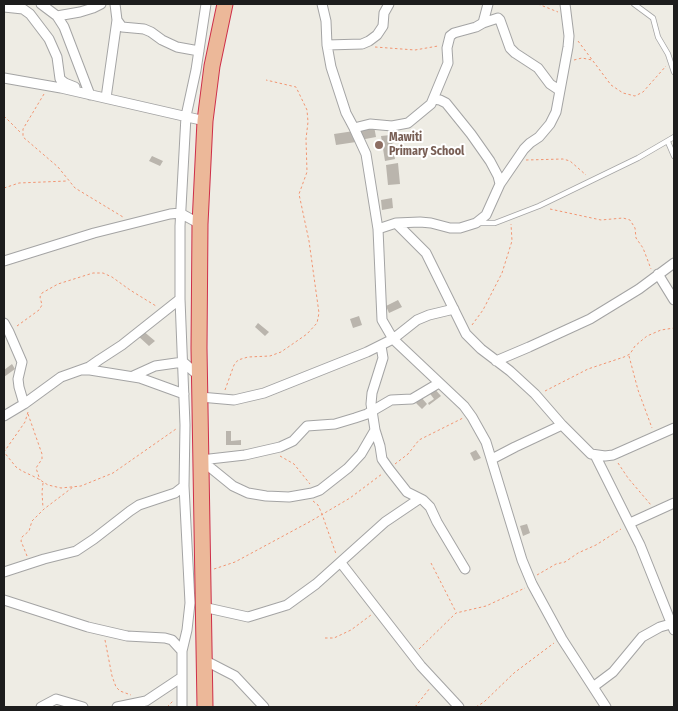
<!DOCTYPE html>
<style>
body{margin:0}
#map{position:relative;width:678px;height:711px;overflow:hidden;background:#eeece4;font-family:"Fira Sans Condensed",sans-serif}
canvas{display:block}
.frame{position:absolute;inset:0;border:5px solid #1d1d1d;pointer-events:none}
</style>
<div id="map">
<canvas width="678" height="711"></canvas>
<div class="frame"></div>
</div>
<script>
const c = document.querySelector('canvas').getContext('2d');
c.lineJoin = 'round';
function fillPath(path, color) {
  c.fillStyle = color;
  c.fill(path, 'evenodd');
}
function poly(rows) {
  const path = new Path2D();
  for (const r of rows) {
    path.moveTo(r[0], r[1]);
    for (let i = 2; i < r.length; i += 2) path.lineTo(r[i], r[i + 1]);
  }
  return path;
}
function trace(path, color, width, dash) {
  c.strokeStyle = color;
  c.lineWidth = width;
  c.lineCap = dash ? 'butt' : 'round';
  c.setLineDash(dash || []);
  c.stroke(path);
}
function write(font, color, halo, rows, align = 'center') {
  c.font = font + ' "Fira Sans Condensed",sans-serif';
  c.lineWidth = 4;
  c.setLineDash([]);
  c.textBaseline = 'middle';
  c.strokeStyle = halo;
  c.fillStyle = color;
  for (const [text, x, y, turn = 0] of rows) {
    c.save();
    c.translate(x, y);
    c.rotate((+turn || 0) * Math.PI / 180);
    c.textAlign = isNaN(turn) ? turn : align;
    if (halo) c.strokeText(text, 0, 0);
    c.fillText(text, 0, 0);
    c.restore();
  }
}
fillPath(poly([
 [374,126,376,137,360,140,358,129],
 [354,131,356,142,336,145,334,134],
 [391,135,395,159,385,161,381,136],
 [152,156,163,161,160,166,149,161],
 [398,163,400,184,388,185,386,165],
 [392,198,393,208,382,210,381,200],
 [398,300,402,307,389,313,386,306],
 [359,316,362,325,353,328,350,319],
 [258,323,269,332,265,336,255,327],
 [142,330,155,341,149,346,137,335],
 [12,364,15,369,4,377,4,370],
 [433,387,441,396,429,405,428,403,434,399,428,391],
 [421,397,427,404,422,409,416,403],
 [226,431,231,431,231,441,241,440,241,445,226,445],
 [476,450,481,458,474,461,470,453],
 [527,524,530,533,523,536,520,526]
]), '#bab5ad');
const service = poly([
 [634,4,653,18,658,37,668,54,674,72],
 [668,142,674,156],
 [479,223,495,223,539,206,638,158,674,137]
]);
const minor = poly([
 [41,4,57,16,64,27,90,95],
 [115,4,117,20,122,27,144,29,151,32,162,40,177,47,199,51],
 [322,4,326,21,327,45,331,67,346,113,354,128,366,154,378,229,382,320,393,339,464,406,472,417,486,442,522,560,532,584,562,639,606,707],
 [4,7,23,9,30,14,49,39,57,57,60,79,65,83,75,87],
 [57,16,80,12,93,8,101,4],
 [483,23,498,18,500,20,510,48,515,53,538,68,550,84,559,90],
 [327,45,362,44,369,41,377,35,383,26,384,13,389,4],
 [4,78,61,88,205,121],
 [106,98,117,20],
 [434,99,440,100,446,103,471,134,490,161,498,176,500,184],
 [354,128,370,124,392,126,408,123,431,104,448,63,447,48,450,36,454,33,476,27,483,23,488,4],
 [396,223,426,253,466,334,481,349,510,371,535,394,562,425],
 [378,229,396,223,420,222,431,223,450,228,460,228,476,223,486,215,500,184,524,149,530,143,539,137,550,124,556,112,568,47,569,36,565,4],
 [4,261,94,233,170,214,180,213,200,224],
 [658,274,674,300],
 [4,323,9,332,22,362,18,379,19,387,24,404],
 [381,346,383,358,372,393,371,404,375,430,380,446,382,459,389,469,407,492,423,500,430,507,437,522,465,569],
 [496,361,529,347,590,319,639,289,674,263],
 [83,370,90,370,140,378,184,394],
 [133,376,155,366,183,362,199,376],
 [200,397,234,400,264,393,367,352,393,339,417,320,429,315,454,309],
 [4,416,24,404,61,377,89,367,99,360,122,345,180,299],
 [595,455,640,545,674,630],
 [492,459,515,447,562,425,591,454,605,456,613,455,674,428],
 [201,460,245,455,280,447,293,441,307,426,335,424,355,418,367,414,391,400,412,399,439,383],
 [201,460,233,486,248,493,266,496,289,497,312,493,320,490,348,468,361,454,375,430],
 [630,523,674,503],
 [341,563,421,666,459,707],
 [4,572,44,559,76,551,94,539,130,511,139,505,175,493,184,486],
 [4,600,88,627,127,636,165,638,172,640,182,651,182,707],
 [203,607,248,617,287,605,316,584,385,522,419,499],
 [182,651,187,630,190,603,184,486,185,425,180,299,180,226,186,116,196,70,206,4],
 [204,660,235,676,264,707],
 [593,687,613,672,642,637,660,627,674,623],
 [41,707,56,699,83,707],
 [117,707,146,701,182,677]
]);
const trunk = poly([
 [205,707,199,348,200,224,205,121,212,66,225,4]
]);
trace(service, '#a4a4a4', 6);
trace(minor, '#a4a4a4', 11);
trace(trunk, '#ce2f49', 17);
trace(poly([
 [538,4,558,12],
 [578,41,611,85,623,93,635,96,643,92,666,66],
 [375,47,415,50,438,46],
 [574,60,582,58,592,60],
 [44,94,23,129,23,137,58,167,75,188,123,217],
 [4,116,21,133],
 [526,160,563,159,570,161,586,175],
 [4,188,19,183,67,181],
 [550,209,601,220,623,218,630,220,635,228,636,238,643,248,651,269],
 [472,325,483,310,502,273,512,241,511,224],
 [17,326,39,310,42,305,40,297,42,293,58,284,93,273,103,273,112,277,130,290,156,306],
 [629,356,638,390,652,428],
 [225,390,234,365,238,360,248,357,270,356,281,352,307,334,317,323,319,313,309,241,299,194,307,172,306,139,308,122,307,110,296,87,266,80],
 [545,391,588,369,624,357,630,354,635,346,647,336,661,330,674,328],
 [28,412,25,422,4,452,16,467,22,471,37,478,48,485,61,488,81,486,113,473,176,429],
 [28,414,42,454,42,459,36,468,40,480],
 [280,456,294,464,310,484],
 [618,463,628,478,651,505],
 [395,464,408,454,419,440,463,418],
 [43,483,42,492,43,508],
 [313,501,318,505,322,514,336,554],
 [27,556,21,541,22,537,29,531,32,521,44,509,73,487],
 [431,563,456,612],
 [214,569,235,562,311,521,350,498,382,474],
 [537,575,556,564,565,562,578,553,596,545,621,529],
 [325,638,334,638,351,630,371,615],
 [105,640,112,676,116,687,120,691,131,695],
 [419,649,456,613,486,606,525,588],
 [167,707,173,701],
 [415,707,430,688],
 [476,707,484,702,514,673,554,643]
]), '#f19572', 1, [2.5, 2.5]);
trace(service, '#fff', 4.5);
trace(minor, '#fff', 9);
trace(trunk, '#ecb899', 15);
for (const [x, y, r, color] of [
 [379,145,5,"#8d6e63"]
]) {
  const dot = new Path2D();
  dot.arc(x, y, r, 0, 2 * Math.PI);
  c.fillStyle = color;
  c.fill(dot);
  trace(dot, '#fff', 2);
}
write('bold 12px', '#785e54', '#fff', [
 ["Mawiti",389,138],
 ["Primary School",389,152]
], 'left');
</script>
